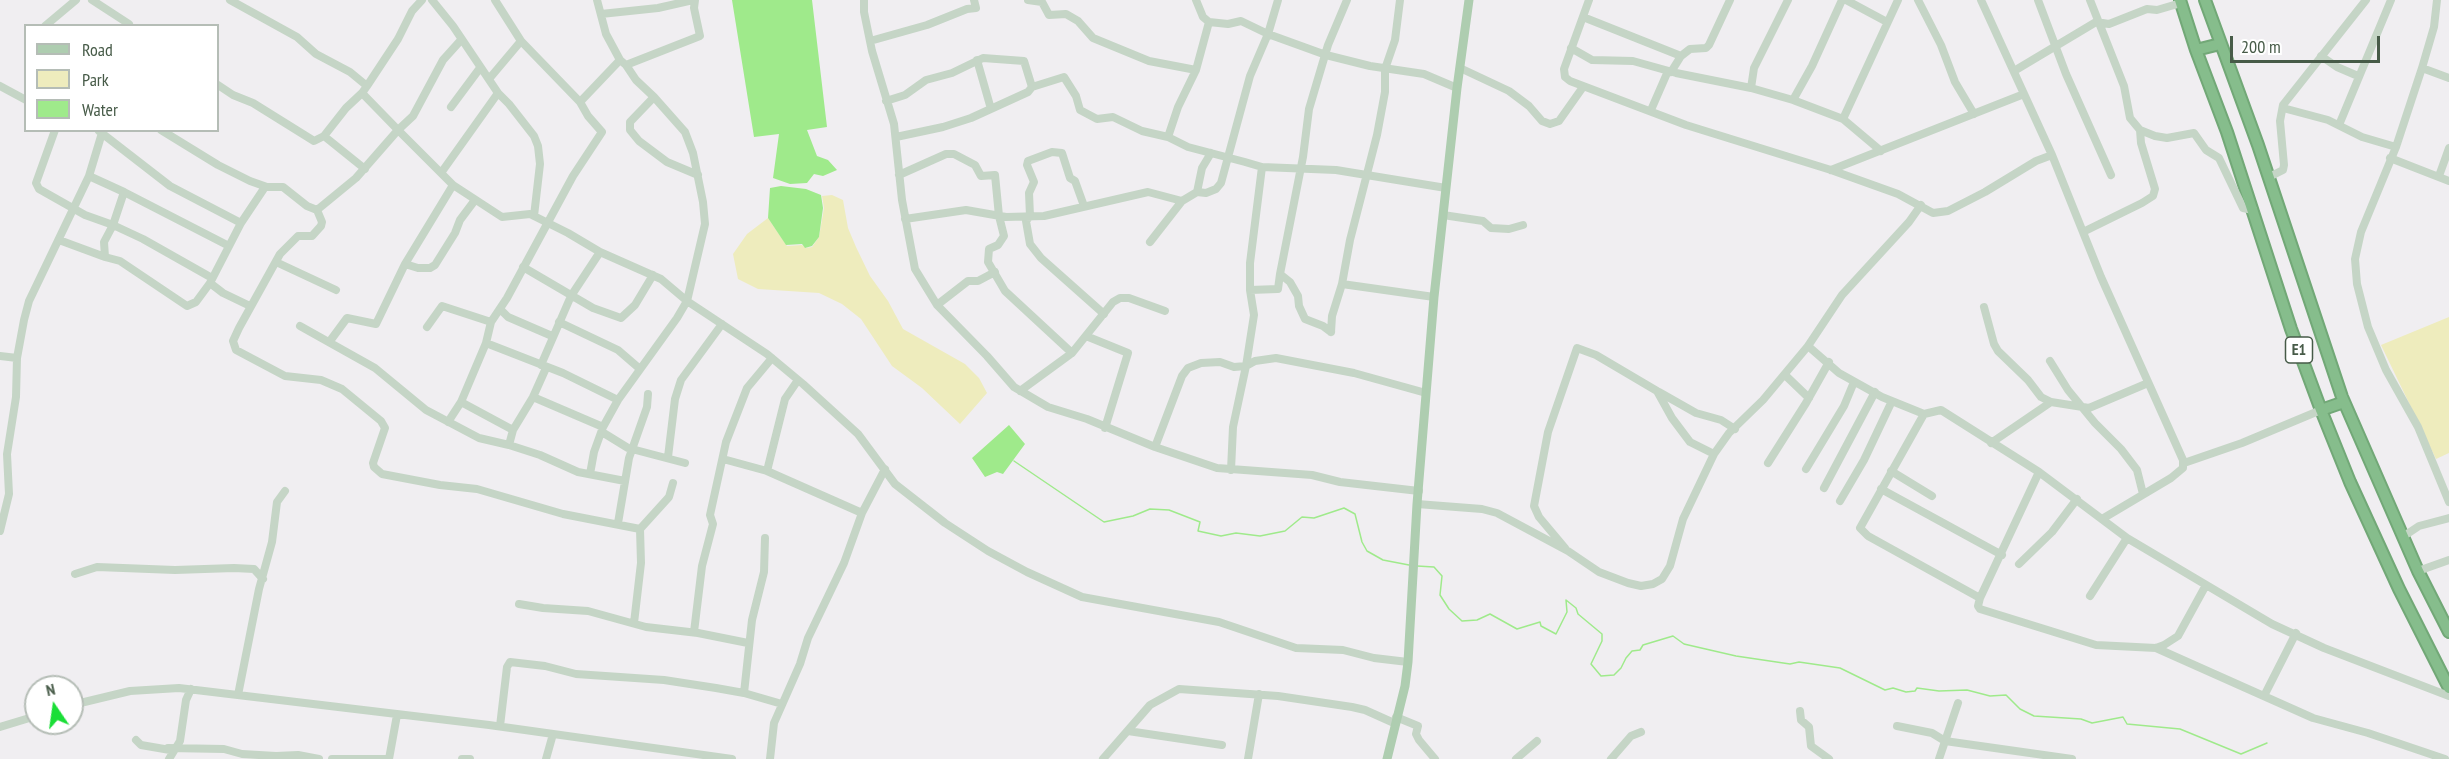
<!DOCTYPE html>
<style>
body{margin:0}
#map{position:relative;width:2449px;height:759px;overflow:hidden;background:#f0eef1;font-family:"PT Sans Narrow",sans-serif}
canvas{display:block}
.legend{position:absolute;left:24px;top:24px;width:195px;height:108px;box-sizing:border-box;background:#fff;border:2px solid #b5bdb6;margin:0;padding:8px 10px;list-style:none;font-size:18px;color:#475b48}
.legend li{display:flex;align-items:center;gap:12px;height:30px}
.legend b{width:30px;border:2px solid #b5bdb6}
.north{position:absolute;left:24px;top:675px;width:60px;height:60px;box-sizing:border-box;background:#fff;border:2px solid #b5bdb6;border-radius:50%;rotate:347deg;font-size:16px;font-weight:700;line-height:24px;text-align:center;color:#475b48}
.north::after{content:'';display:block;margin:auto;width:21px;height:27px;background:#1bde37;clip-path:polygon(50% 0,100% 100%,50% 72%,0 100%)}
.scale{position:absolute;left:2230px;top:36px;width:150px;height:27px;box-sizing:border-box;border:3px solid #475b48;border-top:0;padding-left:8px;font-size:18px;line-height:21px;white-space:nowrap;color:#475b48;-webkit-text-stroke:4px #fff;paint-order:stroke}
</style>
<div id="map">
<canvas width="2449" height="759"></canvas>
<ul class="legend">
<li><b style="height:8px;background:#aecdb0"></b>Road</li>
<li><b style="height:16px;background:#eeecbd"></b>Park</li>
<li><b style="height:16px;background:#9fea8b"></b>Water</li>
</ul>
<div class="north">N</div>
<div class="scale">200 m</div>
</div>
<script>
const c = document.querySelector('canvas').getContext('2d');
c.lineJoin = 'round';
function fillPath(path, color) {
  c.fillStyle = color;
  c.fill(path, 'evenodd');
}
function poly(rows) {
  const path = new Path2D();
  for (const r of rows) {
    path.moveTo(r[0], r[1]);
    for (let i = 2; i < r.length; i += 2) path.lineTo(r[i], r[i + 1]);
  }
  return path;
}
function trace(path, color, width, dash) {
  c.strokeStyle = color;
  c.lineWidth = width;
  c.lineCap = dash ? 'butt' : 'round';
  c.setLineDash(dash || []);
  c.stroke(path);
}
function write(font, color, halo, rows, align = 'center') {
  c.font = font + ' "PT Sans Narrow",sans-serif';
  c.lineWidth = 4.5;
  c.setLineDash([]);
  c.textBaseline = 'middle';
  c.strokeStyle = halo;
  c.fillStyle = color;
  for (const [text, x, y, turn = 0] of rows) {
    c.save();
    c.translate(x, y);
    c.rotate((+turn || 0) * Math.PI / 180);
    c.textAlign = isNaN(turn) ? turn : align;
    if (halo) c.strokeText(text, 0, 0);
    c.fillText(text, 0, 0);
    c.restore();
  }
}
fillPath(poly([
 [832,195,843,200,848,228,856,247,870,276,888,301,903,329,965,364,979,378,987,393,960,424,922,388,892,366,861,319,842,304,819,293,758,289,738,279,733,254,747,234,768,218,787,246,802,245,806,248,812,247,819,237,824,208,822,196],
 [2449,317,2449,453,2436,459,2381,345]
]), '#eeecbd');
fillPath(poly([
 [732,0,812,0,827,127,807,130,817,156,828,160,837,170,823,176,814,174,807,183,790,184,773,178,779,134,754,137],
 [781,186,806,189,821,195,823,208,819,237,812,246,805,248,802,244,786,245,768,218,770,188],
 [1009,425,1025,444,1003,474,997,472,985,477,972,458]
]), '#9fea8b');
trace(poly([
 [1014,461,1104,522,1133,516,1150,509,1169,510,1200,522,1198,531,1221,536,1236,533,1260,536,1285,531,1302,517,1314,518,1344,508,1355,514,1362,542,1367,551,1383,560,1409,565],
 [1417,566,1434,567,1442,576,1440,595,1449,609,1462,621,1477,620,1490,614,1517,629,1540,622,1541,626,1556,634,1567,612,1566,600,1576,608,1578,614,1602,634,1602,641,1591,664,1601,676,1614,675,1621,668,1626,658,1632,651,1640,650,1643,645,1673,636,1684,644,1736,656,1790,664,1799,662,1840,668,1885,690,1893,688,1906,692,1915,691,1917,688,1939,691,1967,690,1990,696,2006,695,2020,709,2034,716,2081,719,2092,723,2123,717,2127,724,2180,729,2241,754,2267,743]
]), '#9fea8b', 1.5);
const highway = poly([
 [2180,0,2196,50,2227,132,2291,329,2321,410,2350,482,2399,589,2449,688],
 [2205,0,2258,145,2342,397,2418,571,2449,632],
 [2196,50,2220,44],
 [2321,410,2344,402]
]);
trace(highway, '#72a877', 14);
trace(poly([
 [92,0,129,24],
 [230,0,297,37,316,54,350,72,367,86,362,93,398,130,413,116,443,60,461,40],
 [432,0,453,26,498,93,509,104,534,136,538,146,540,164,534,216],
 [864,0,864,12,872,51,894,124,902,200,915,269,937,305,987,356,1014,387,1048,407,1087,419,1155,447,1217,468,1312,475,1340,482,1419,491],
 [1028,0,1042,2,1049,15,1066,14,1078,21,1093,38,1149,61,1196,70],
 [1196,0,1203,17,1209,22,1228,24,1241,21,1268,34,1326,55,1370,66,1424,74,1457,88],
 [1589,0,1564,69,1565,77,1570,81,1686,125,1831,170,1898,194,1933,213,1948,211,1985,192,2036,161,2052,155],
 [1846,0,1887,22],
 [1918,0,1941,45,1955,82,1974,114],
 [1981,0,2052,155,2101,277,2183,460,2183,468,2171,478,2102,519],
 [2038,0,2066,74,2111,175],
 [2437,0,2434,27,2422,68,2396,147,2361,232,2355,259,2357,284,2368,327,2386,370,2418,427,2449,502],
 [601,14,658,8,693,0],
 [1583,17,1681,56,1690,49,1706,48,1709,45,1730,0],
 [45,26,76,0],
 [870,41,927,25,967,9,976,8,974,0],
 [1571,48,1592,60,1633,61,1676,73,1751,88,1793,100,1843,119,1881,151],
 [2321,56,2337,67,2358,76],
 [977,60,991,109],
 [626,65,700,36,694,8,695,0],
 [1460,68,1509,91,1529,106,1542,121,1550,124,1559,121,1583,87],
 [2422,68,2449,78],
 [2014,71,2096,22,2109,24,2147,9,2157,10,2181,3],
 [1671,72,1681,56],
 [489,79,521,41,495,0],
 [218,85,233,95,253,103,314,141,324,136,346,108,362,93],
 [0,86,26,100],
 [367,86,398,39,412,11,422,0],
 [1032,87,1064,77,1076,96,1080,110,1097,119,1113,117,1142,131,1168,137,1188,147,1245,162,1262,167,1336,170,1446,188],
 [1751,88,1754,68,1788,0],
 [654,97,630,122,630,130,639,141,667,162,698,175],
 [1793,100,1812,66,1842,0],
 [886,101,905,95,926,80,952,73,983,58,1024,61,1032,87,1028,92,971,118,943,127,896,137],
 [580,102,620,60],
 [451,107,480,68],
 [2283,108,2328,120,2362,137,2396,147],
 [1651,110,1668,71],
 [1843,119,1898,0],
 [2339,125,2391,0],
 [55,130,36,183,39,189,85,215,113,225,143,239,212,278],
 [161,130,218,165,250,181,267,187,283,187,307,206,317,210,356,178,398,130,453,185,502,217,530,214,568,233,600,252,661,279,687,301,767,354,803,384,858,434,895,484,945,523,988,551,1027,572,1082,597,1219,622,1296,648,1343,650,1374,658,1408,662],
 [2140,130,2155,136,2167,138,2194,133,2206,150,2219,158,2243,208,2253,210],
 [99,131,170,186,241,223],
 [324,136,365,169],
 [1168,137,1178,107,1196,70,1209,22],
 [2390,158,2449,181],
 [1831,170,2024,94],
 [441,173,498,93],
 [899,175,946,154,954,154,975,165,981,176,995,175,999,216,1004,236,998,245,989,249,988,262,1005,291,1072,353],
 [89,176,124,192,113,225,104,242,105,257,120,261,187,306,196,302,210,283,241,223,265,187],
 [2439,176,2449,148],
 [2269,177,2283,170,2284,165,2280,121,2283,105,2366,0],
 [124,192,229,246],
 [1197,192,1206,193,1216,189,1221,183,1250,76,1268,34,1278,0],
 [1084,206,1075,181,1070,178,1062,153,1052,152,1028,161,1027,165,1034,182,1029,193,1030,216,1026,221,1030,244,1041,258,1104,314],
 [317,210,322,222,321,226,312,236,298,236,280,254,239,328,233,341,236,350,285,376,321,380,342,389,381,421,385,428,373,463,374,467,382,474,440,485,477,489,563,514,640,529],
 [1443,215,1483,221,1491,228,1509,229,1523,225],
 [905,219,966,210,1006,217,1044,216,1148,192,1182,201],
 [2083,232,2142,203,2153,196,2155,189,2141,143,2140,130,2130,118,2124,86,2090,0],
 [59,240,105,257],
 [1150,242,1182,201,1197,192,1202,168,1211,153],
 [276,262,336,290],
 [405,264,418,268,430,268,435,265,455,233,460,220,475,200],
 [523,267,593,308,621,318,635,305,653,275],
 [210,283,223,293,250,306],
 [1342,284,1434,297],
 [1250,290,1278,289,1280,274],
 [937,305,968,281,978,281,995,272],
 [1984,307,1994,344,1998,351,2028,380,2041,397,2051,402,2089,408,2148,383],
 [500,309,508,317,552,336],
 [559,322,618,350,640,369],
 [300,326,375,368,426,410,479,438,509,445,540,455,578,472,625,481],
 [427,327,442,306,491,322],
 [1331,332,1323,326,1305,319,1299,306,1298,296,1290,282,1280,274,1303,157,1309,109,1328,45,1347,0],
 [1331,332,1332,316,1342,284,1350,240,1377,135,1385,92,1385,69,1395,40,1400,0],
 [1086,336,1128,353,1105,428],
 [330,341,347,318,376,324,405,264,453,185],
 [486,343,563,373,618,400],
 [1808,346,1842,295,1909,222,1921,205],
 [0,356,17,358],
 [2050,361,2068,390,2095,423,2121,449,2137,470,2143,494],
 [541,365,571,296,600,252],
 [1785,375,1809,398],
 [1020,391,1072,353,1113,302,1120,298,1129,298,1165,311],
 [1659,392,1696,413,1721,420,1735,429],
 [533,397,603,427],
 [461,402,513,430],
 [1924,414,1860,528,1868,536,1980,598],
 [448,422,461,402,486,343,491,322,507,298,573,176,602,132,588,116,580,102,521,41],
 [602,432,628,448,685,463],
 [1991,443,2051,402],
 [509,445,513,430,533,397,546,368],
 [1155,447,1182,376,1188,368,1201,363,1220,362,1234,367,1246,366,1255,361,1276,358,1354,373,1426,393],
 [668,457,675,399,681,380,722,324],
 [723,459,767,471,862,513],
 [1768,463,1806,403,1829,362],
 [2184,463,2242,443,2321,410],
 [1806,469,1844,406,1854,382],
 [1231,470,1233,427,1246,366,1254,315,1250,290,1250,263,1262,167],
 [767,471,785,399,798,380],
 [1891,471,1932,496],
 [2039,472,1980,598,1978,606,1980,609,2096,645,2156,648,2164,645,2178,636,2206,585],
 [590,474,594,452,603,427,618,400,677,318,687,301,705,224,703,202,693,153,685,132,654,97,636,80,626,65,620,60,606,34,597,0],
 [1824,488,1875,392],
 [1881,489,2002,555],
 [1840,501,1864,460,1892,401],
 [1417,504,1482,509,1497,513,1568,551,1599,572,1628,583,1641,586,1653,584,1662,579,1670,566,1683,519,1714,454,1729,433,1763,400,1808,346,1839,373,1882,397,1924,414,1941,410,2039,472,2127,538,2272,624,2324,648,2449,696],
 [618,523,629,458,647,407,648,394],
 [0,531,9,494,7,454,16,397,17,358,24,320,29,301,89,176,102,133],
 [2404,536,2419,526,2449,518],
 [1565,548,1539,517,1534,506,1548,432,1577,348,1596,355,1657,391,1672,418,1690,442,1714,454],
 [2019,564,2052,532,2077,499],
 [2418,571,2449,560],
 [75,574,97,567,175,570,234,568,254,569,263,579],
 [2090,596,2127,538],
 [519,604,543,608,588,611,646,627,698,633,748,643],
 [634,623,641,563,640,529,669,497,673,483],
 [694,632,702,566,713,524,710,515,726,442,747,388,772,358],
 [2156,648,2313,718,2368,733,2445,759],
 [744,693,752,620,764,572,765,538],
 [238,695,259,589,272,542,277,502,285,491],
 [2264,696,2296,633],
 [72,705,130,691,179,688,489,725,732,759],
 [1800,711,1801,720,1809,727,1811,746,1829,759],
 [1396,717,1418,726,1416,734,1419,740,1435,759],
 [500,726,507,667,510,662,545,666,576,674,664,680,716,688,744,693,782,704],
 [1897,726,1932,733,1945,741,2072,759],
 [0,727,36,716],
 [1128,731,1222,745],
 [136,740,141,745,170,750],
 [168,748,224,749,242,754,276,756,298,755,319,759],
 [169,759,180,741,186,700,191,689],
 [332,759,388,759],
 [389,759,397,715],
 [462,759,470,759],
 [546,759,553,734],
 [770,759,774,723,800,664,808,638,844,563,862,513,885,469],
 [1103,759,1150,705,1179,689,1278,696,1352,707,1365,710,1394,723],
 [1248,759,1259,694],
 [1516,759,1537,741],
 [1611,759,1631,736,1641,732],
 [1939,759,1958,703]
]), '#c5d5c6', 8);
trace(poly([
 [1387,759,1405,686,1408,662,1417,504,1434,297,1457,88,1469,0]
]), '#aecdb0', 9);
trace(highway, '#86bd8c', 10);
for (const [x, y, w] of [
 [2299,350,27]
]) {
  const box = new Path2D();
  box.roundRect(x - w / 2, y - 13, w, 26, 4.5);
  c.fillStyle = '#fff';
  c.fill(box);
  trace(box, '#475b48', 1.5);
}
write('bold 16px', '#475b48', null, [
 ["E1",2299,350]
]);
</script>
